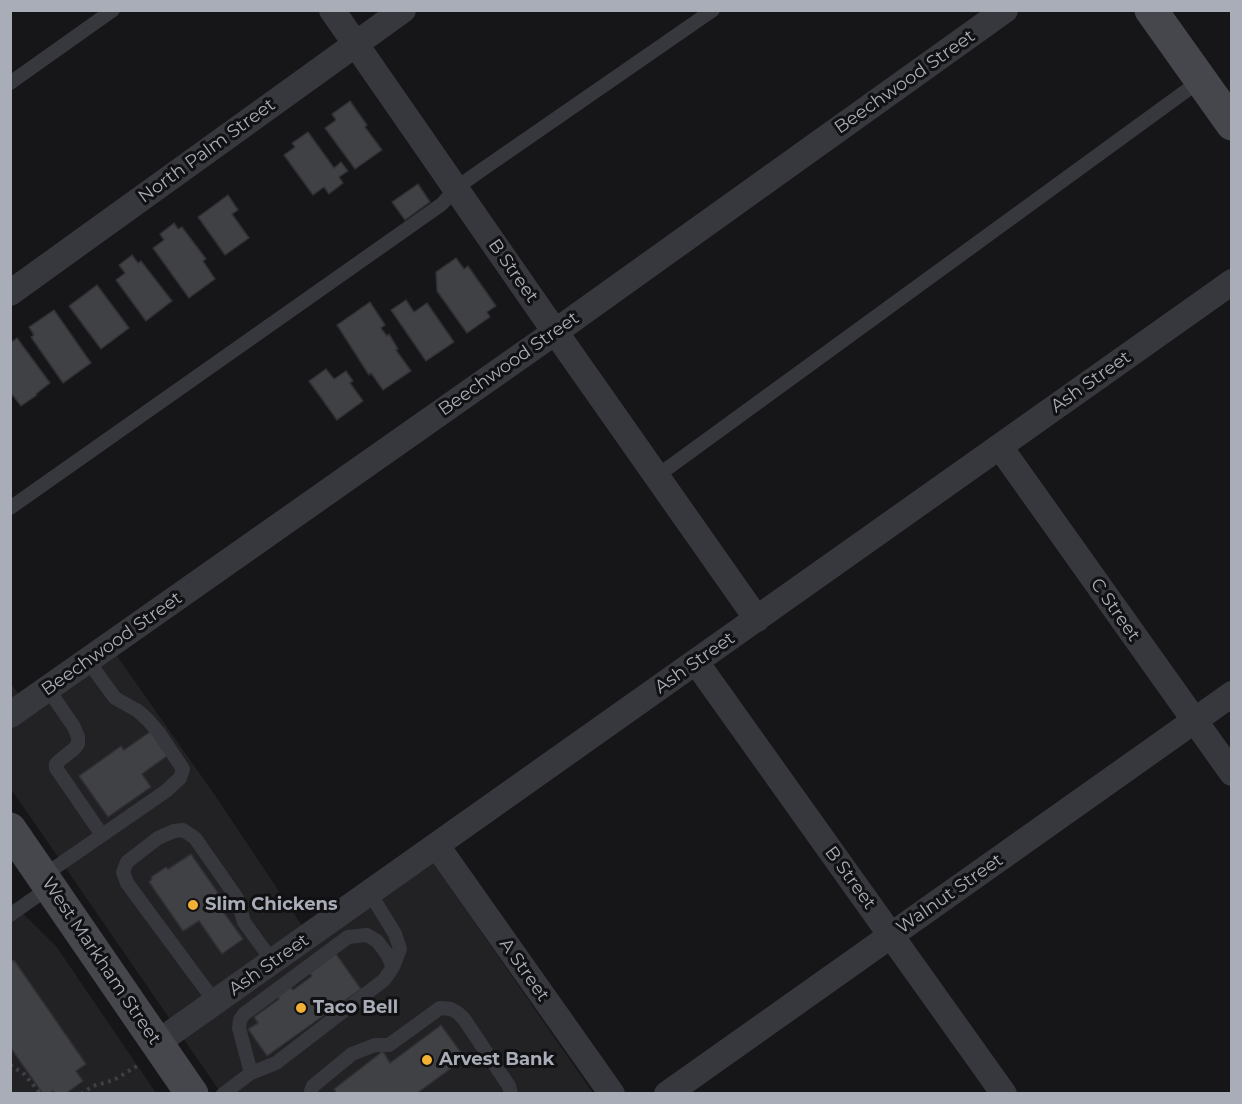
<!DOCTYPE html>
<style>
body{margin:0}
#map{position:relative;width:1242px;height:1104px;overflow:hidden;background:#161618;font-family:Montserrat,sans-serif}
canvas{display:block}
.frame{position:absolute;inset:0;border:12px solid #a8adb8;pointer-events:none}
</style>
<div id="map">
<canvas width="1242" height="1104"></canvas>
<div class="frame"></div>
</div>
<script>
const c = document.querySelector('canvas').getContext('2d');
c.lineJoin = 'round';
function fillPath(path, color) {
  c.fillStyle = color;
  c.fill(path, 'evenodd');
}
function poly(rows) {
  const path = new Path2D();
  for (const r of rows) {
    path.moveTo(r[0], r[1]);
    for (let i = 2; i < r.length; i += 2) path.lineTo(r[i], r[i + 1]);
  }
  return path;
}
function trace(path, color, width, dash) {
  c.strokeStyle = color;
  c.lineWidth = width;
  c.lineCap = dash ? 'butt' : 'round';
  c.setLineDash(dash || []);
  c.stroke(path);
}
function write(font, color, halo, rows, align = 'center') {
  c.font = font + ' Montserrat,sans-serif';
  c.lineWidth = 6;
  c.setLineDash([]);
  c.textBaseline = 'middle';
  c.strokeStyle = halo;
  c.fillStyle = color;
  for (const [text, x, y, turn = 0] of rows) {
    c.save();
    c.translate(x, y);
    c.rotate((+turn || 0) * Math.PI / 180);
    c.textAlign = isNaN(turn) ? turn : align;
    if (halo) c.strokeText(text, 0, 0);
    c.fillText(text, 0, 0);
    c.restore();
  }
}
fillPath(poly([
 [117,656,214,794,313,942,432,861,593,1093,221,1093,11,789,10,682,33,714],
 [10,901,56,946,156,1093,11,1093]
]), '#222225');
const building = poly([
 [350,101,367,125,365,127,382,150,355,169,325,128,336,120,332,114,350,101],
 [308,132,334,168,341,162,348,171,339,177,343,183,329,194,324,187,313,195,284,155,295,147,292,143,308,132],
 [418,184,430,202,405,220,392,202,418,184],
 [228,195,238,210,232,214,249,238,225,255,198,217,228,195],
 [174,223,178,229,182,227,206,259,203,261,215,279,189,298,153,248,164,240,160,234,174,223],
 [132,255,138,263,141,261,172,301,146,321,116,280,125,273,119,265,132,255],
 [456,258,464,269,468,266,496,306,487,312,490,317,467,333,437,291,436,272,456,258],
 [97,285,129,328,101,349,69,306,97,285],
 [406,300,414,312,427,303,454,342,426,361,391,310,406,300],
 [370,302,385,325,381,328,387,336,389,334,398,349,396,350,411,371,383,390,371,373,369,375,337,325,370,302],
 [54,310,91,363,63,383,31,337,34,335,29,327,54,310],
 [17,338,50,383,36,394,37,395,21,406,10,392,10,343,17,338],
 [326,369,334,379,346,371,353,381,350,383,363,401,337,420,309,381,326,369],
 [154,729,171,753,142,774,151,787,108,817,79,776,121,746,124,750,154,729],
 [191,854,225,903,219,906,243,939,222,954,199,921,183,931,149,882,152,879,151,877,166,867,168,869,191,854],
 [336,954,361,989,267,1056,248,1029,258,1023,254,1017,279,999,277,996,290,987,293,990,312,976,310,973,336,954],
 [14,960,86,1064,76,1071,83,1081,65,1094,55,1094,53,1091,49,1094,43,1094,10,1047,10,962,14,960],
 [441,1025,465,1058,416,1094,337,1094,334,1089,383,1051,390,1063,441,1025]
]);
fillPath(building, '#404145');
trace(building, '#303034', 1.5);
trace(poly([
 [10,1065,24,1074,41,1094],
 [81,1094,93,1086,114,1080,137,1066]
]), '#3d3f44', 4, [3, 4.5]);
trace(poly([
 [10,83,113,10],
 [657,476,1201,80],
 [10,508,442,204,455,189,473,176,713,10],
 [48,689,74,727,78,737,78,744,74,749,60,760,56,764,56,768,102,835],
 [43,876,166,791,180,778,183,769,159,733,148,720,138,711,115,698,88,661],
 [10,915,50,887],
 [215,1002,127,883,123,872,127,862,158,838,174,831,183,830,195,838,237,898,244,922,273,962],
 [251,1073,239,1028,240,1020,244,1014,348,937,367,935,377,941,387,954,393,967],
 [223,1094,251,1073,276,1063,384,980,393,967,400,949,395,934,370,893],
 [310,1094,313,1086,352,1054,375,1045,389,1045,440,1008,451,1009,458,1013,464,1019,509,1086,511,1094]
]), '#37383d', 14);
trace(poly([
 [332,10,542,313,757,619],
 [10,293,403,10],
 [1000,447,1232,773],
 [696,662,1004,1094],
 [10,715,555,332,1005,10],
 [437,846,612,1094],
 [157,1043,1232,282],
 [667,1094,1232,694]
]), '#37383d', 26);
trace(poly([
 [1151,10,1232,124],
 [10,829,192,1094]
]), '#45474d', 33);
for (const [x, y, r, color] of [
 [193,905,6,"#f2b134"],
 [301,1008,6,"#f2b134"],
 [427,1060,6,"#f2b134"]
]) {
  const dot = new Path2D();
  dot.arc(x, y, r, 0, 2 * Math.PI);
  c.fillStyle = color;
  c.fill(dot);
  trace(dot, '#111113', 2);
}
write('18px', '#a8adb8', '#111113', [
 ["Beechwood Street",905,82,-35],
 ["North Palm Street",207,151,-36],
 ["B Street",513,271,55],
 ["Beechwood Street",509,364,-35],
 ["Ash Street",1091,382,-35],
 ["C Street",1115,610,55],
 ["Beechwood Street",112,644,-35],
 ["Ash Street",695,663,-35],
 ["B Street",850,878,54],
 ["Walnut Street",950,894,-35],
 ["West Markham Street",101,961,56],
 ["Ash Street",269,965,-35],
 ["A Street",524,970,55]
]);
write('bold 18px', '#a8adb8', '#111113', [
 ["Slim Chickens",205,905],
 ["Taco Bell",313,1008],
 ["Arvest Bank",439,1060]
], 'left');
</script>
